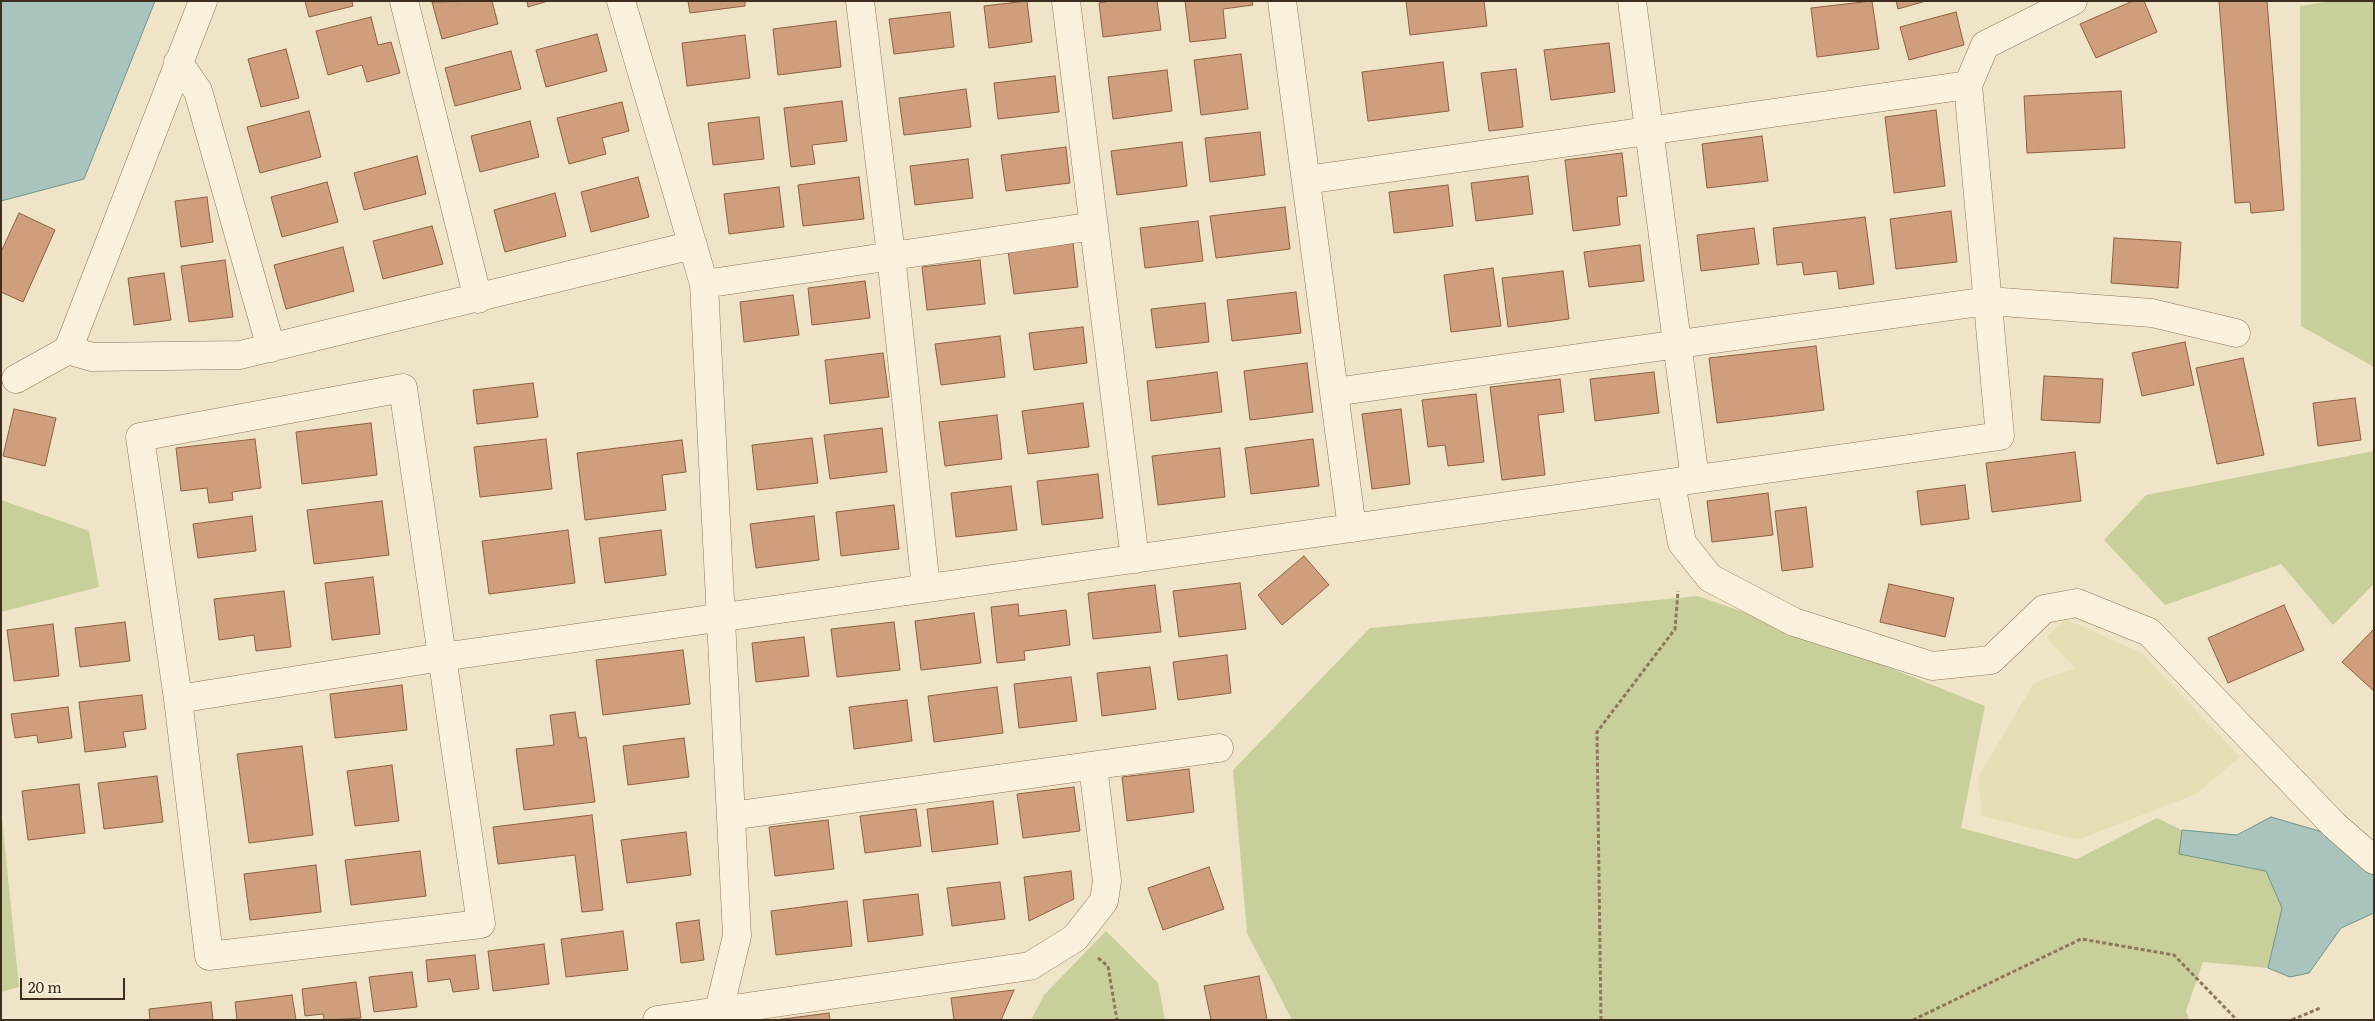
<!DOCTYPE html>
<style>
body{margin:0}
#map{position:relative;width:2375px;height:1021px;overflow:hidden;background:#f0e4c8;font-family:Literata,serif}
canvas{display:block}
.frame{position:absolute;inset:0;border:2px solid #3d2e20;pointer-events:none}
.scale{position:absolute;left:20px;top:978px;width:105px;height:22px;box-sizing:border-box;border:2px solid #3d2e20;border-top:0;padding-left:6px;font-size:15px;line-height:18px;white-space:nowrap;color:#3d2e20;-webkit-text-stroke:4px #f7eed8;paint-order:stroke}
</style>
<div id="map">
<canvas width="2375" height="1021"></canvas>
<div class="frame"></div>
<div class="scale">20 m</div>
</div>
<script>
const c = document.querySelector('canvas').getContext('2d');
c.lineJoin = 'round';
function fillPath(path, color) {
  c.fillStyle = color;
  c.fill(path, 'evenodd');
}
function poly(rows) {
  const path = new Path2D();
  for (const r of rows) {
    path.moveTo(r[0], r[1]);
    for (let i = 2; i < r.length; i += 2) path.lineTo(r[i], r[i + 1]);
  }
  return path;
}
function trace(path, color, width, dash) {
  c.strokeStyle = color;
  c.lineWidth = width;
  c.lineCap = dash ? 'butt' : 'round';
  c.setLineDash(dash || []);
  c.stroke(path);
}
fillPath(poly([
 [2066,619,2143,654,2240,757,2196,794,2078,840,1982,816,1978,777,2034,683,2075,668,2046,637]
]), '#e6deb5');
fillPath(poly([
 [2331,1,2374,1,2374,367,2301,326,2300,6],
 [2374,451,2374,584,2333,625,2281,564,2165,605,2104,540,2146,495],
 [1,500,89,531,99,587,1,612],
 [1698,596,1800,632,1985,706,1961,828,2077,859,2157,818,2182,830,2179,854,2266,871,2282,908,2268,968,2203,962,2186,1011,2189,1020,1292,1020,1247,933,1233,770,1370,628],
 [1,808,19,987,1,992],
 [1106,931,1158,983,1165,1020,1031,1020,1044,995]
]), '#c9cf9b');
const water = poly([
 [1,1,155,1,84,179,1,201,1,1],
 [2271,817,2326,833,2374,876,2374,913,2341,928,2309,973,2290,977,2268,968,2282,908,2266,871,2179,854,2182,830,2237,835,2271,817]
]);
fillPath(water, '#a9c4bc');
trace(water, '#6f938a', 1);
const building = poly([
 [305,1,352,1,353,6,309,17,305,1],
 [492,1,498,24,442,39,432,2,492,1],
 [527,1,548,1,528,7,527,1],
 [688,1,745,1,745,6,690,13,688,1],
 [1027,1,1032,42,989,48,984,6,1027,1],
 [1111,1,1157,1,1161,30,1103,37,1099,3,1111,1],
 [1185,1,1252,1,1253,5,1223,9,1226,38,1190,42,1185,1],
 [1406,1,1484,1,1487,26,1410,35,1406,1],
 [1872,1,1879,49,1817,57,1811,8,1872,1],
 [1896,1,1926,1,1898,9,1896,1],
 [2133,1,2144,1,2157,32,2096,58,2080,24,2133,1],
 [2219,1,2267,1,2284,210,2251,213,2250,202,2235,203,2219,1],
 [950,12,954,47,894,54,889,19,950,12],
 [1956,12,1964,45,1909,60,1900,27,1956,12],
 [371,17,378,45,391,42,400,73,367,82,362,65,328,75,316,31,371,17],
 [836,21,841,67,778,75,773,29,836,21],
 [597,34,607,71,546,87,536,50,597,34],
 [745,35,750,78,687,86,682,43,745,35],
 [1609,43,1615,92,1551,100,1544,50,1609,43],
 [286,49,299,98,261,107,248,59,286,49],
 [511,51,521,89,455,106,445,68,511,51],
 [1241,54,1248,109,1201,115,1194,60,1241,54],
 [1443,62,1449,111,1368,121,1362,72,1443,62],
 [1516,69,1523,127,1489,131,1481,73,1516,69],
 [1167,70,1172,111,1113,119,1108,77,1167,70],
 [1055,76,1059,112,998,119,994,83,1055,76],
 [966,89,971,127,904,135,899,98,966,89],
 [2121,91,2125,148,2027,153,2024,96,2121,91],
 [842,101,847,141,812,145,815,164,791,167,784,108,842,101],
 [622,102,629,131,602,138,606,154,569,164,557,118,622,102],
 [1936,110,1945,186,1894,193,1885,117,1936,110],
 [309,111,321,157,260,173,247,127,309,111],
 [759,117,764,159,713,165,708,123,759,117],
 [530,121,539,157,480,172,471,136,530,121],
 [1260,132,1265,175,1210,182,1205,138,1260,132],
 [1762,136,1768,181,1707,188,1702,144,1762,136],
 [1182,142,1187,186,1117,195,1111,151,1182,142],
 [1066,147,1070,183,1006,191,1001,155,1066,147],
 [1622,153,1627,196,1617,197,1620,225,1573,231,1565,160,1622,153],
 [417,156,426,194,364,210,354,173,417,156],
 [968,159,973,198,915,205,910,166,968,159],
 [1528,176,1533,214,1476,221,1471,183,1528,176],
 [638,177,649,217,591,232,581,192,638,177],
 [859,177,864,219,803,226,798,185,859,177],
 [327,182,338,222,282,237,271,197,327,182],
 [1448,185,1453,226,1394,233,1389,192,1448,185],
 [779,187,784,227,729,234,724,194,779,187],
 [555,193,566,236,505,252,494,210,555,193],
 [207,197,213,242,181,247,175,201,207,197],
 [1285,207,1290,249,1216,258,1210,216,1285,207],
 [1951,211,1957,262,1896,269,1890,219,1951,211],
 [19,213,55,230,23,302,1,292,1,252,19,213],
 [1865,217,1874,284,1839,289,1837,271,1804,275,1802,262,1777,265,1773,228,1865,217],
 [1198,221,1203,261,1145,268,1140,228,1198,221],
 [432,226,443,264,383,279,373,241,432,226],
 [1754,228,1759,264,1701,271,1697,235,1754,228],
 [2114,238,2181,242,2178,288,2111,283,2114,238],
 [1073,243,1078,287,1014,294,1008,251,1073,243],
 [1640,245,1644,281,1589,287,1584,252,1640,245],
 [343,247,354,291,286,309,274,265,343,247],
 [225,260,233,317,189,322,181,266,225,260],
 [980,260,985,304,927,310,922,267,980,260],
 [1493,268,1501,326,1451,332,1444,275,1493,268],
 [1563,271,1569,319,1508,327,1502,278,1563,271],
 [164,273,171,320,134,325,128,278,164,273],
 [865,281,870,318,812,325,808,288,865,281],
 [1296,292,1301,333,1232,341,1227,300,1296,292],
 [793,295,799,335,744,342,740,302,793,295],
 [1205,303,1209,342,1156,348,1151,309,1205,303],
 [1083,327,1087,363,1034,370,1029,333,1083,327],
 [1000,336,1005,377,941,385,935,344,1000,336],
 [2185,342,2194,385,2142,396,2132,353,2185,342],
 [1816,346,1824,410,1717,423,1709,358,1816,346],
 [883,353,889,397,830,404,825,360,883,353],
 [2243,358,2264,455,2217,464,2196,368,2243,358],
 [1307,363,1313,412,1250,420,1244,371,1307,363],
 [1217,372,1222,412,1151,421,1147,381,1217,372],
 [1654,372,1659,413,1595,421,1590,379,1654,372],
 [2044,376,2103,379,2100,423,2041,420,2044,376],
 [1560,379,1564,412,1538,415,1545,475,1502,480,1490,387,1560,379],
 [533,383,538,417,477,424,473,390,533,383],
 [1476,394,1484,462,1448,466,1445,445,1428,447,1422,400,1476,394],
 [2355,398,2361,440,2318,446,2313,403,2355,398],
 [1083,403,1089,447,1028,454,1022,411,1083,403],
 [14,409,56,418,45,466,3,456,14,409],
 [1401,409,1410,484,1372,489,1362,414,1401,409],
 [997,415,1002,459,945,466,939,422,997,415],
 [371,423,377,475,302,484,296,432,371,423],
 [882,428,887,472,830,479,824,435,882,428],
 [812,438,818,483,757,490,752,445,812,438],
 [255,439,261,488,232,492,233,500,209,503,207,488,181,491,176,448,255,439],
 [546,439,552,489,480,497,474,447,546,439],
 [1313,439,1319,486,1251,494,1245,448,1313,439],
 [682,440,686,472,662,475,666,510,585,520,577,453,682,440],
 [1220,448,1225,497,1158,505,1152,456,1220,448],
 [2075,452,2081,501,1992,512,1986,463,2075,452],
 [1098,474,1103,518,1042,525,1037,481,1098,474],
 [1965,485,1969,519,1921,525,1917,491,1965,485],
 [1011,486,1017,530,956,537,951,493,1011,486],
 [1768,493,1773,535,1712,542,1707,501,1768,493],
 [382,501,389,555,314,564,307,510,382,501],
 [894,505,899,549,841,556,836,512,894,505],
 [1806,507,1813,567,1782,571,1775,511,1806,507],
 [252,516,256,551,198,558,193,524,252,516],
 [814,516,819,560,756,568,750,524,814,516],
 [568,530,575,583,489,594,482,541,568,530],
 [661,530,666,575,605,583,599,538,661,530],
 [1304,556,1329,585,1282,625,1258,595,1304,556],
 [373,577,380,634,332,640,325,583,373,577],
 [1240,583,1246,629,1179,637,1173,591,1240,583],
 [1889,584,1954,598,1945,637,1880,622,1889,584],
 [1155,585,1161,632,1093,639,1088,593,1155,585],
 [284,591,291,647,256,651,254,635,219,640,214,599,284,591],
 [1018,604,1019,616,1066,610,1070,645,1024,651,1025,660,997,663,991,607,1018,604],
 [2284,605,2304,650,2228,683,2208,638,2284,605],
 [974,613,981,663,921,670,915,621,974,613],
 [125,622,130,661,80,667,75,628,125,622],
 [894,622,900,670,837,677,831,629,894,622],
 [53,624,59,676,14,681,7,630,53,624],
 [2374,629,2374,691,2342,662,2374,629],
 [804,637,809,676,756,682,752,643,804,637],
 [683,650,690,704,603,715,596,660,683,650],
 [1227,655,1231,693,1178,700,1173,662,1227,655],
 [1150,667,1156,709,1102,716,1097,673,1150,667],
 [1071,677,1077,721,1019,728,1014,684,1071,677],
 [402,685,407,730,335,738,330,694,402,685],
 [997,687,1003,733,934,742,928,696,997,687],
 [142,695,146,729,123,732,126,747,85,752,79,702,142,695],
 [907,700,912,741,854,749,849,707,907,700],
 [68,707,72,738,38,743,37,735,15,738,11,714,68,707],
 [575,712,579,738,586,737,595,802,524,810,516,749,554,745,550,715,575,712],
 [684,738,689,777,628,785,623,746,684,738],
 [302,746,313,835,249,843,237,754,302,746],
 [392,765,399,821,355,826,347,771,392,765],
 [1189,769,1194,812,1127,821,1122,777,1189,769],
 [157,776,163,822,104,829,98,783,157,776],
 [79,784,85,833,28,840,22,791,79,784],
 [1074,787,1080,831,1023,838,1017,794,1074,787],
 [993,801,998,844,932,852,927,809,993,801],
 [916,809,921,846,865,853,860,816,916,809],
 [592,815,603,910,582,912,575,855,498,864,493,827,592,815],
 [828,820,834,869,775,876,769,827,828,820],
 [686,832,691,875,627,883,621,840,686,832],
 [420,851,426,896,351,905,345,860,420,851],
 [316,865,321,912,250,920,244,874,316,865],
 [1209,867,1224,909,1163,930,1148,888,1209,867],
 [1071,871,1074,899,1029,921,1024,877,1071,871],
 [1000,882,1005,919,952,926,947,888,1000,882],
 [918,894,923,935,868,942,863,900,918,894],
 [847,901,852,946,776,955,771,911,847,901],
 [699,920,704,960,681,963,676,923,699,920],
 [623,931,628,970,566,977,561,939,623,931],
 [544,944,549,984,493,991,488,951,544,944],
 [475,955,479,989,453,992,450,979,428,982,426,960,475,955],
 [412,972,417,1007,374,1012,369,977,412,972],
 [1259,976,1267,1020,1211,1020,1204,986,1259,976],
 [356,982,361,1018,324,1020,323,1014,305,1016,302,989,356,982],
 [1014,990,1001,1020,954,1020,951,998,1014,990],
 [292,995,296,1020,237,1020,235,1002,292,995],
 [211,1002,213,1020,150,1020,149,1009,211,1002],
 [829,1013,830,1020,775,1020,829,1013]
]);
fillPath(building, '#cf9f7d');
trace(building, '#8d5f41', 1);
const street = poly([
 [404,1,478,299],
 [621,1,704,284,737,936,719,1010,714,1020],
 [860,1,891,255,926,588],
 [1066,1,1135,559],
 [1282,1,1352,528],
 [1632,1,1695,479],
 [178,62,198,91,271,348],
 [1968,85,1985,45,2073,1],
 [704,284,1094,226],
 [68,350,92,357,240,355,693,245],
 [16,379,68,350,203,1],
 [403,388,481,924,209,956,178,699,140,437,403,388],
 [1334,392,1988,301,2152,313,2236,333],
 [1671,483,1682,543,1710,578,1794,622,1932,666,1991,660,2044,609,2077,603,2149,632,2334,825,2374,860],
 [178,699,442,657,2000,436,1968,85,1306,180],
 [731,816,1219,748],
 [657,1020,1030,966,1075,938,1104,901,1107,881,1093,766]
]);
trace(street, '#8d765c', 29);
trace(poly([
 [1098,958,1108,966,1117,1020],
 [1601,1020,1597,732,1675,629,1678,591],
 [1913,1020,2081,939,2174,955,2237,1020],
 [2292,1020,2320,1008]
]), '#8d765c', 3, [4, 2.5]);
trace(street, '#faf1dc', 28);
</script>
